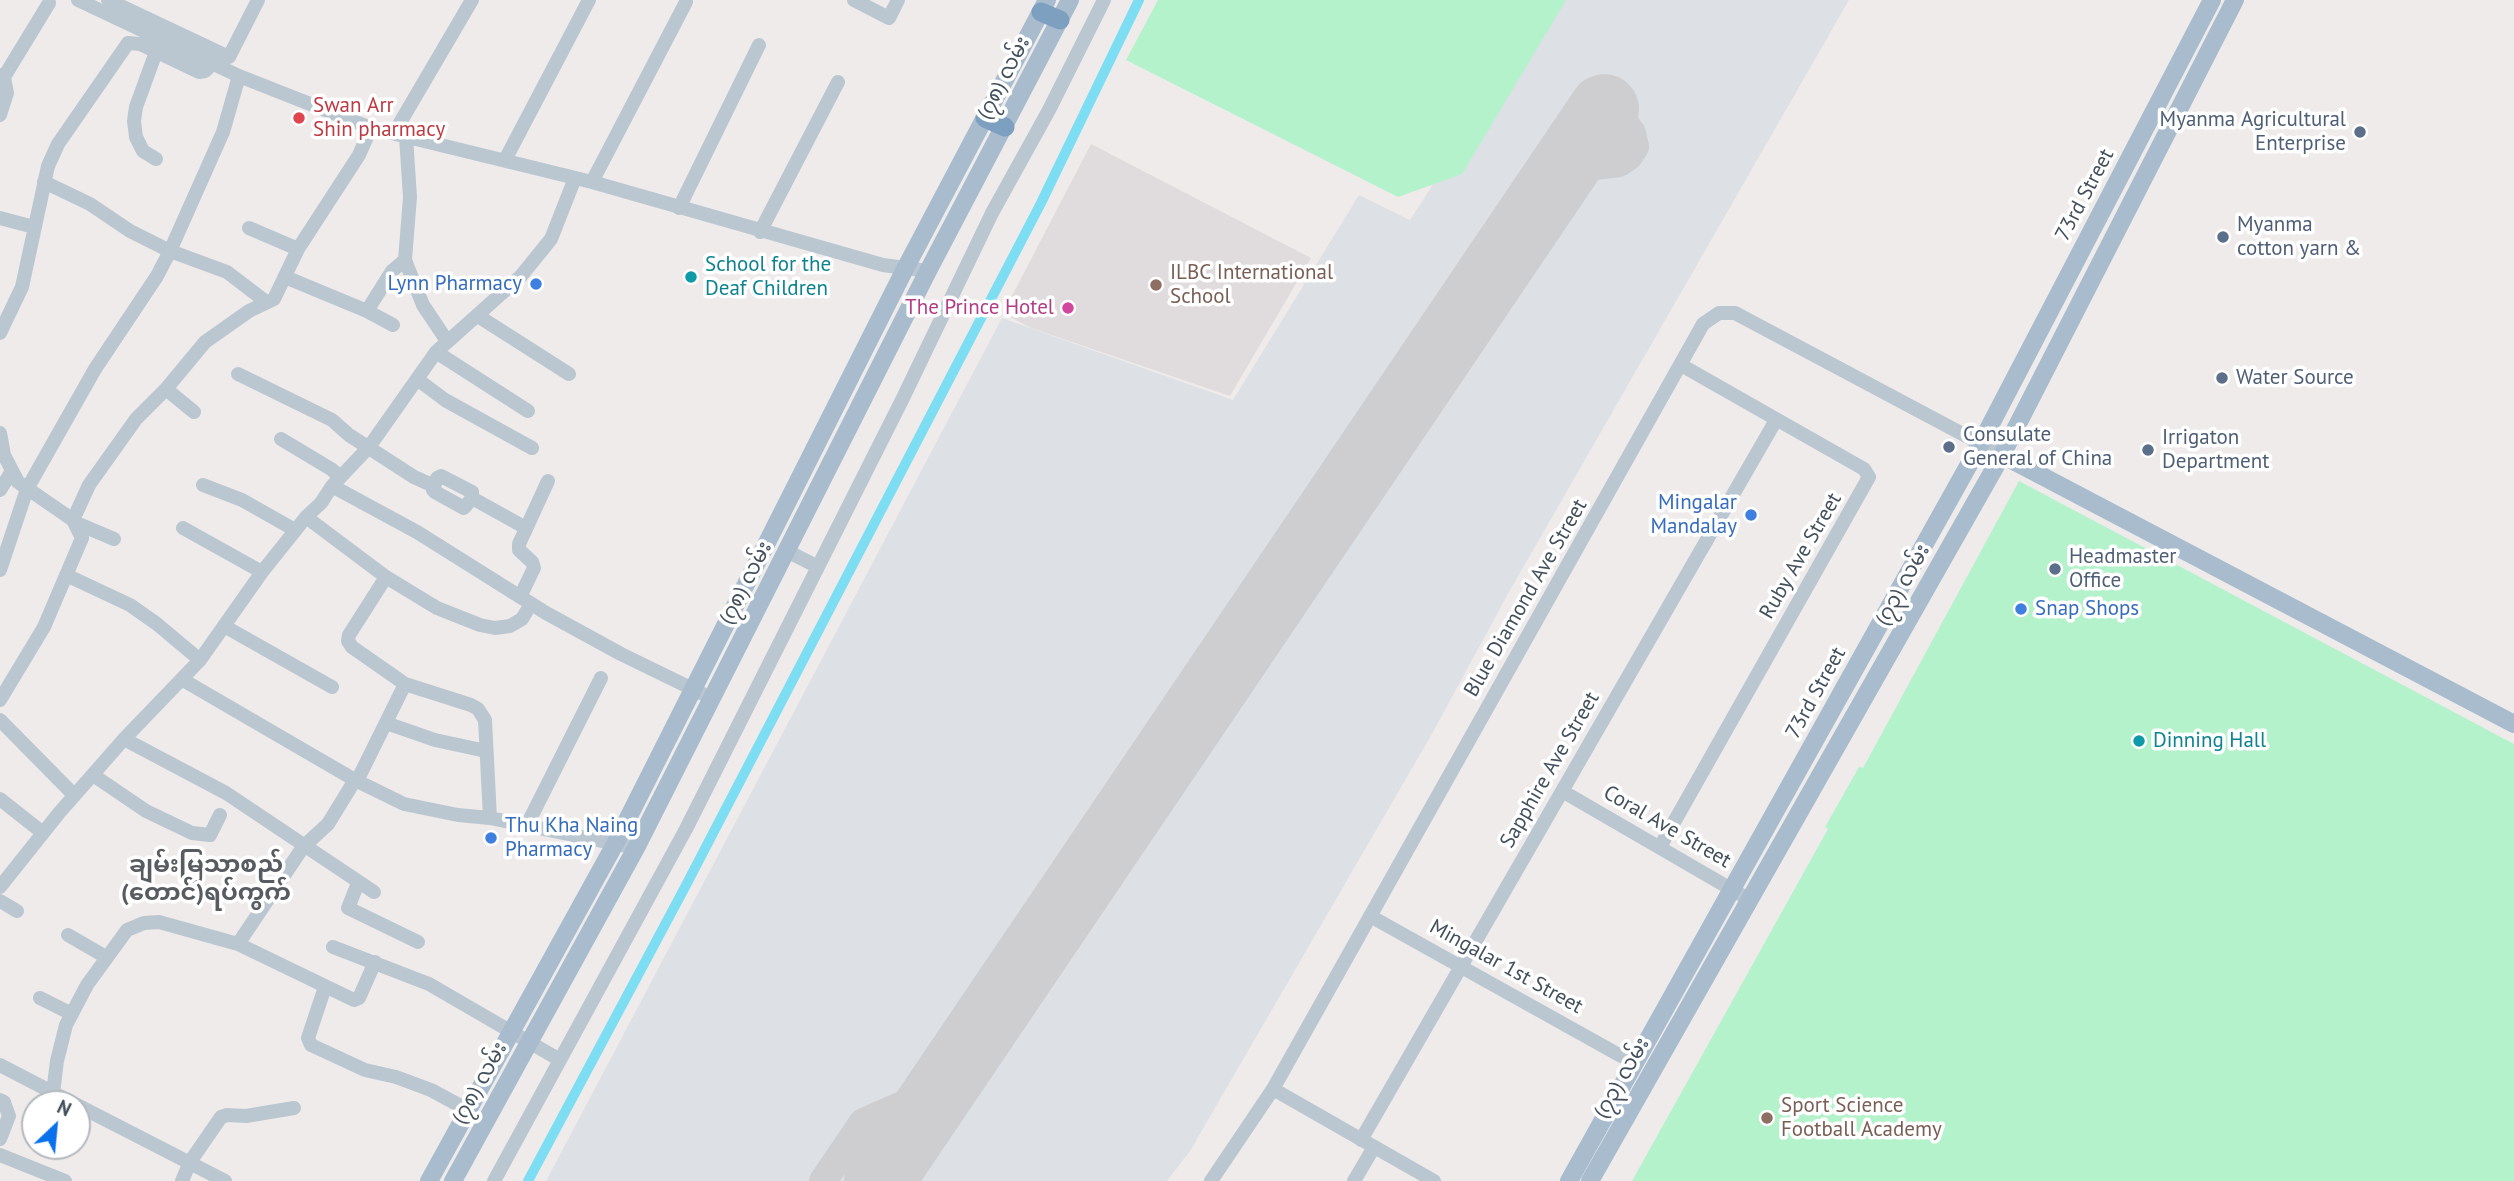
<!DOCTYPE html>
<meta charset="utf-8">
<style>
body{margin:0}
#map{position:relative;width:2514px;height:1181px;overflow:hidden;background:#efebeb;font-family:"PT Sans",sans-serif}
canvas{display:block}
.north{position:absolute;left:21px;top:1090px;width:70px;height:70px;box-sizing:border-box;background:#fff;border:2px solid #b4b9bd;border-radius:50%;rotate:26deg;font-size:19px;font-weight:700;line-height:28px;text-align:center;color:#43505b}
.north::after{content:'';display:block;margin:auto;width:24px;height:32px;background:#0971ec;clip-path:polygon(50% 0,100% 100%,50% 72%,0 100%)}
</style>
<div id="map">
<canvas width="2514" height="1181"></canvas>
<div class="north">N</div>
</div>
<script>
const c = document.querySelector('canvas').getContext('2d');
c.lineJoin = 'round';
function fillPath(path, color) {
  c.fillStyle = color;
  c.fill(path, 'evenodd');
}
function poly(rows) {
  const path = new Path2D();
  for (const r of rows) {
    path.moveTo(r[0], r[1]);
    for (let i = 2; i < r.length; i += 2) path.lineTo(r[i], r[i + 1]);
  }
  return path;
}
function trace(path, color, width, dash) {
  c.strokeStyle = color;
  c.lineWidth = width;
  c.lineCap = dash ? 'butt' : 'round';
  c.setLineDash(dash || []);
  c.stroke(path);
}
function write(font, color, halo, rows, align = 'center') {
  c.font = font + ' "PT Sans","Noto Sans Myanmar",sans-serif';
  c.lineWidth = 7;
  c.setLineDash([]);
  c.textBaseline = 'middle';
  c.strokeStyle = halo;
  c.fillStyle = color;
  for (const [text, x, y, turn = 0] of rows) {
    c.save();
    c.translate(x, y);
    c.rotate((+turn || 0) * Math.PI / 180);
    c.textAlign = isNaN(turn) ? turn : align;
    if (halo) c.strokeText(text, 0, 0);
    c.fillText(text, 0, 0);
    c.restore();
  }
}
fillPath(poly([
 [1091,144,1311,258,1230,396,1031,328,1003,313]
]), '#e0dcdd');
fillPath(poly([
 [1552,0,1849,0,1509,592,1433,732,1190,1151,1167,1181,546,1181,1002,318,1233,400,1359,195,1410,220]
]), '#dde0e4');
fillPath(poly([
 [1158,0,1566,0,1462,174,1398,197,1126,60],
 [2019,481,2514,744,2514,1181,1632,1181,1828,829,1825,827,1859,767,1863,768]
]), '#b4f2cb');
trace(poly([
 [528,1181,684,889,1041,203,1139,0]
]), '#7ddef3', 10);
trace(poly([
 [1562,170,1619,163,1629,156,1635,147,1632,133,1626,125,1604,109],
 [823,1181,863,1122,941,1088]
]), '#ceced1', 28);
trace(poly([
 [879,1181,1604,109]
]), '#ceced1', 70);
trace(poly([
 [78,0,239,76,371,128,592,182,883,265,928,271],
 [108,0,229,57,258,0],
 [854,0,889,18,898,0],
 [0,75,4,77,7,93,0,115],
 [4,77,49,3],
 [394,133,472,0],
 [406,137,410,197,405,260,423,305,447,341],
 [156,159,143,151,136,137,134,121,136,107,156,52],
 [505,160,589,0],
 [44,182,90,204,130,231,170,251,227,272,265,301],
 [592,182,686,2],
 [679,208,759,45],
 [0,218,34,227],
 [249,228,298,249],
 [760,232,838,82],
 [285,277,367,311,393,325],
 [367,311,392,271,405,260],
 [478,316,569,374],
 [0,333,22,287,48,166,58,144,128,43,140,44,199,72,205,71,213,63],
 [436,352,528,411],
 [238,374,332,420,349,435,414,477,434,486],
 [417,379,445,400,532,448],
 [166,389,194,412],
 [0,433,4,455,18,482,73,520,82,538,44,627,0,700],
 [281,439,331,469,337,474,338,479],
 [203,485,242,500,295,530],
 [332,486,417,532,546,613,621,654,703,694],
 [0,490,12,471],
 [472,498,464,508,435,492,433,490,437,478,441,476,472,492,472,498,526,528],
 [306,517,386,577,349,635,348,641,352,647,405,684,471,705,478,709,485,720,490,818],
 [73,520,89,485,136,419,166,389,205,342,249,311,274,299,298,249,359,155,371,128],
 [77,526,81,525,114,539],
 [183,528,262,572],
 [787,551,818,567],
 [0,570,27,489,95,369,157,276,170,251,223,132,239,76],
 [66,575,130,605,157,624,200,660],
 [386,577,437,608,480,625,495,628,510,626,522,619,531,604],
 [520,597,534,568,532,562,519,550,519,544,548,481],
 [224,626,332,687],
 [183,680,355,780,404,804,458,815,490,818,636,848],
 [0,720,74,795],
 [386,723,435,740,486,751],
 [124,739,226,793,374,892],
 [93,775,146,811,192,833,210,835,220,815],
 [357,781,405,684],
 [1562,791,1750,900],
 [0,799,43,833],
 [527,825,601,678],
 [1660,847,1869,477,1864,469,1681,365],
 [358,883,348,908,418,942],
 [0,887,59,813,124,739,200,660,262,572,306,517,321,503,332,486,369,447,436,352,521,276,551,239,575,178],
 [0,901,17,911],
 [1370,916,1621,1056],
 [68,935,106,957],
 [238,944,303,847,328,824,355,780],
 [333,947,429,984,560,1060],
 [325,987,308,1038,311,1045,365,1070,396,1077,431,1090,468,1110],
 [40,998,72,1014],
 [0,1065,75,1104],
 [1273,1089,1434,1181],
 [53,1093,57,1061,66,1025,87,985,127,930,144,923,159,922,238,944,354,1000,359,998,375,962],
 [0,1100,4,1102,9,1116,0,1139],
 [77,1105,225,1181],
 [1361,1140,1776,420],
 [0,1155,65,1181],
 [182,1181,190,1162,221,1117,227,1115,246,1116,294,1108],
 [494,1181,686,829,903,398,992,213,1049,110,1104,0],
 [1211,1181,1273,1089,1703,324,1719,313,1735,313,2002,455],
 [1354,1181,1374,1147]
]), '#bbc7d0', 14);
trace(poly([
 [2002,455,2514,724],
 [429,1181,615,844,905,269,1047,0],
 [453,1181,636,848,928,271,1070,0],
 [1569,1181,1981,443,2212,0],
 [1590,1181,2002,455,2235,0]
]), '#a8bcce', 18);
trace(poly([
 [1041,12,1060,20],
 [985,118,1005,127]
]), '#7ea0c0', 19);
for (const [x, y, r, color] of [
 [299,118,7,"#e0444e"],
 [2360,132,7,"#5c6f8a"],
 [2223,237,7,"#5c6f8a"],
 [691,277,7,"#0f9aa8"],
 [536,284,7,"#3f7fe0"],
 [1156,285,7,"#8d6e63"],
 [1068,308,7,"#d1479c"],
 [2222,378,7,"#5c6f8a"],
 [1949,447,7,"#5c6f8a"],
 [2148,450,7,"#5c6f8a"],
 [1751,515,7,"#3f7fe0"],
 [2055,569,7,"#5c6f8a"],
 [2021,609,7,"#3f7fe0"],
 [2139,741,7,"#0f9aa8"],
 [491,838,7,"#3f7fe0"],
 [1767,1118,7,"#8d6e63"]
]) {
  const dot = new Path2D();
  dot.arc(x, y, r, 0, 2 * Math.PI);
  c.fillStyle = color;
  c.fill(dot);
  trace(dot, '#fff', 2.5);
}
write('21px', '#43505b', '#fff', [
 ["(၇၈) လမ်း",1004,78,-63],
 ["73rd Street",2085,195,-62],
 ["Ruby Ave Street",1801,556,-60],
 ["(၇၈) လမ်း",746,583,-63],
 ["(၇၃) လမ်း",1903,585,-61],
 ["Blue Diamond Ave Street",1526,598,-60],
 ["73rd Street",1816,693,-61],
 ["Sapphire Ave Street",1550,770,-60],
 ["Coral Ave Street",1667,827,30],
 ["Mingalar 1st Street",1506,967,29],
 ["(၇၃) လမ်း",1622,1078,-60],
 ["(၇၈) လမ်း",480,1083,-61]
]);
write('21px', '#be3a42', '#fff', [
 ["Swan Arr",313,106],
 ["Shin pharmacy",313,130]
], 'left');
write('21px', '#4e5e75', '#fff', [
 ["Myanma Agricultural",2346,120,"right"],
 ["Enterprise",2346,144,"right"],
 ["Myanma",2237,225],
 ["cotton yarn &",2237,249],
 ["Water Source",2236,378],
 ["Consulate",1963,435],
 ["General of China",1963,459],
 ["Irrigaton",2162,438],
 ["Department",2162,462],
 ["Headmaster",2069,557],
 ["Office",2069,581]
], 'left');
write('21px', '#0d838f', '#fff', [
 ["School for the",705,265],
 ["Deaf Children",705,289],
 ["Dinning Hall",2153,741]
], 'left');
write('21px', '#785e54', '#fff', [
 ["ILBC International",1170,273],
 ["School",1170,297],
 ["Sport Science",1781,1106],
 ["Football Academy",1781,1130]
], 'left');
write('21px', '#366cbe', '#fff', [
 ["Lynn Pharmacy",522,284],
 ["Mingalar",1737,503],
 ["Mandalay",1737,527],
 ["Snap Shops",2035,609,"left"],
 ["Thu Kha Naing",505,826,"left"],
 ["Pharmacy",505,850,"left"]
], 'right');
write('21px', '#b23c85', '#fff', [
 ["The Prince Hotel",1054,308]
], 'right');
write('bold 24px', '#585c61', '#fff', [
 ["ချမ်းမြသာစည်",206,865],
 ["(တောင်)ရပ်ကွက်",206,893]
]);
</script>
